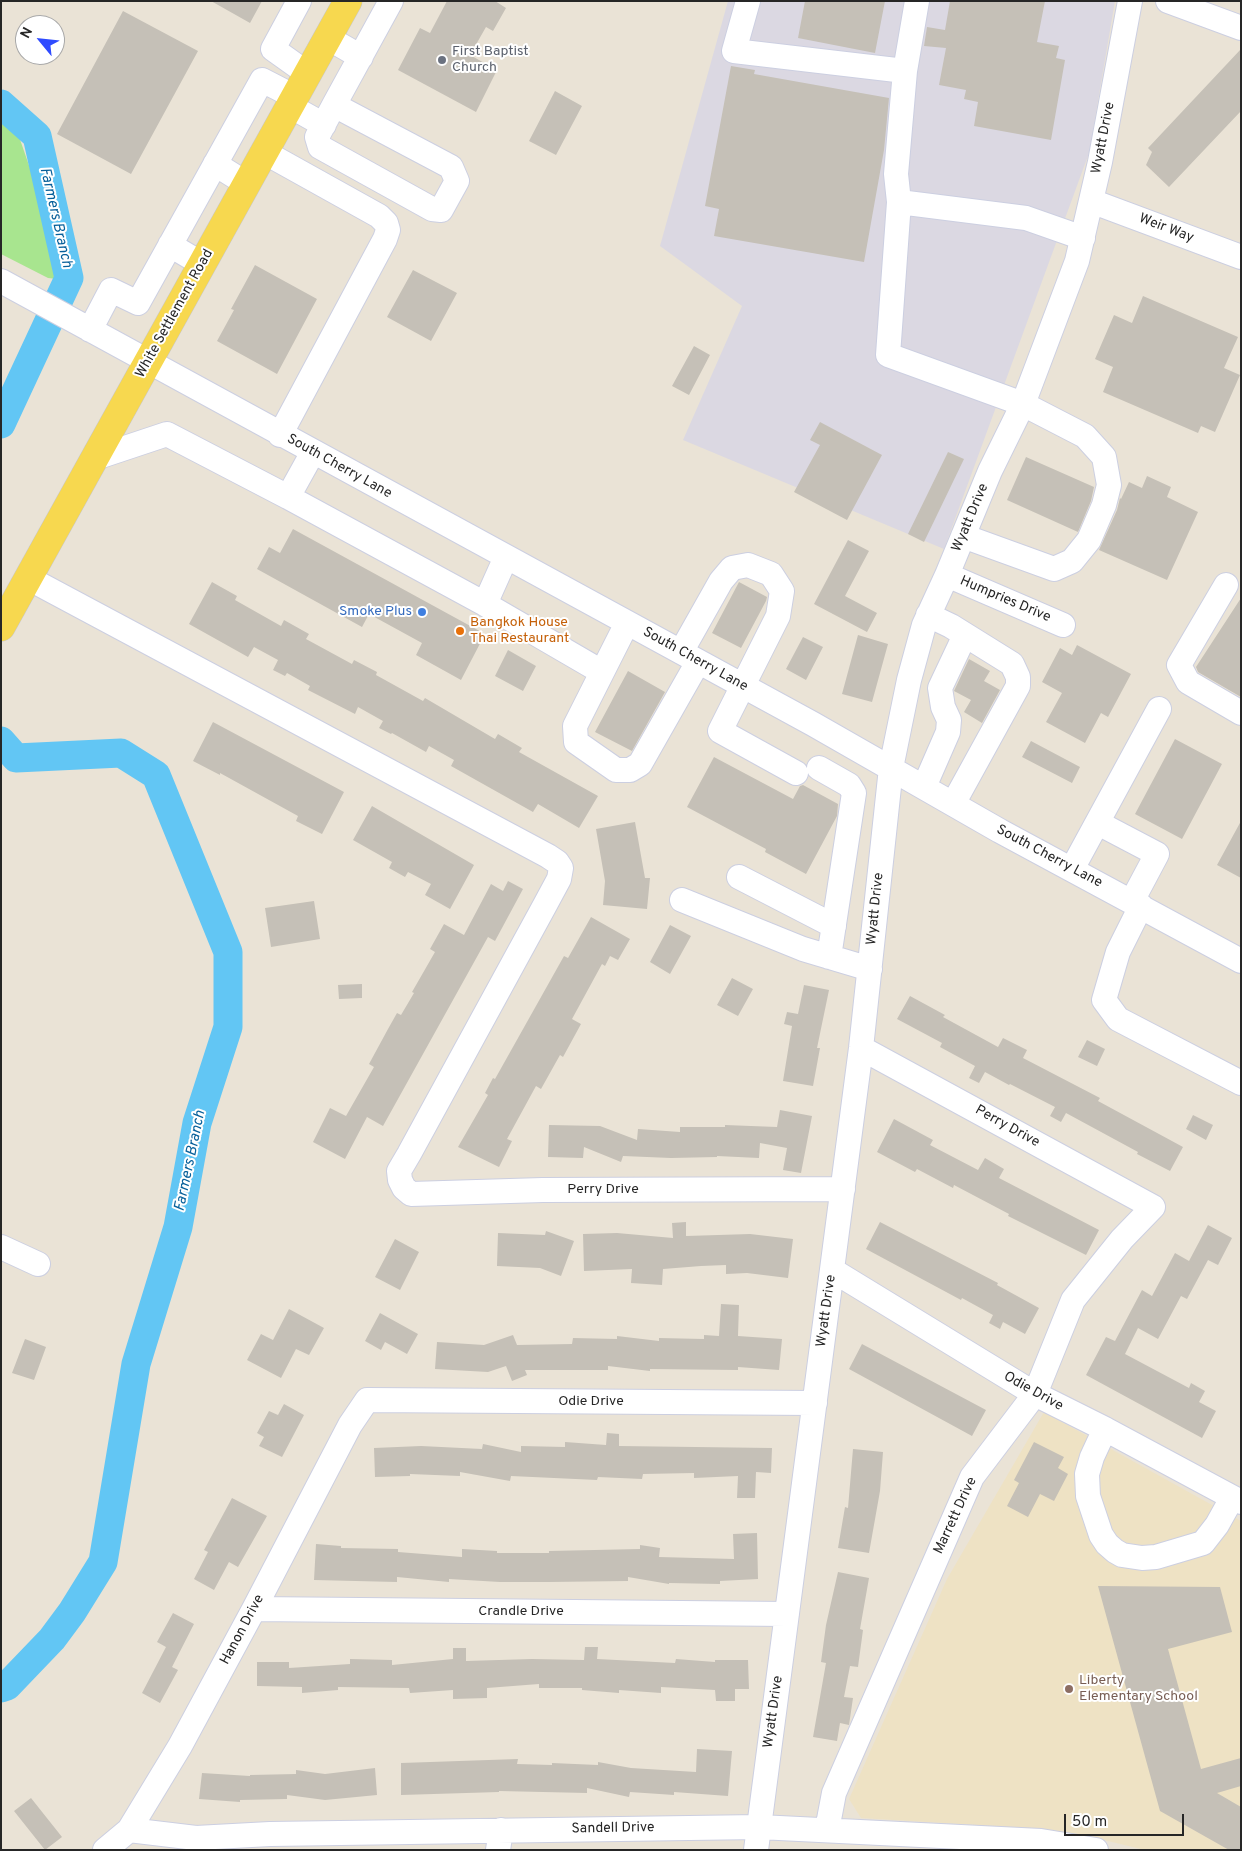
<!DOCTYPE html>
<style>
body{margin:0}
#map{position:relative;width:1242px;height:1851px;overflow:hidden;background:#eae3d6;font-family:Overpass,sans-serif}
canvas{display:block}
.frame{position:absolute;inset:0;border:2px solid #262626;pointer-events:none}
.north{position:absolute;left:15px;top:15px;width:50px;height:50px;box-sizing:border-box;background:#fff;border:1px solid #a8a8a8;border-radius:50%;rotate:298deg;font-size:14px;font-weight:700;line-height:20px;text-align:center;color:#262626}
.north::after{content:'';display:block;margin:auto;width:18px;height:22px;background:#2f4bff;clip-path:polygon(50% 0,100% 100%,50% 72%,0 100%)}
.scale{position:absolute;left:1064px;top:1814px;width:120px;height:22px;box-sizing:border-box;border:2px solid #262626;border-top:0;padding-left:6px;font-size:15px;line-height:18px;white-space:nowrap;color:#262626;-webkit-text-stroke:4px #fff;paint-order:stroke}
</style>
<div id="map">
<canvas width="1242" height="1851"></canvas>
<div class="frame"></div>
<div class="north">N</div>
<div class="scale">50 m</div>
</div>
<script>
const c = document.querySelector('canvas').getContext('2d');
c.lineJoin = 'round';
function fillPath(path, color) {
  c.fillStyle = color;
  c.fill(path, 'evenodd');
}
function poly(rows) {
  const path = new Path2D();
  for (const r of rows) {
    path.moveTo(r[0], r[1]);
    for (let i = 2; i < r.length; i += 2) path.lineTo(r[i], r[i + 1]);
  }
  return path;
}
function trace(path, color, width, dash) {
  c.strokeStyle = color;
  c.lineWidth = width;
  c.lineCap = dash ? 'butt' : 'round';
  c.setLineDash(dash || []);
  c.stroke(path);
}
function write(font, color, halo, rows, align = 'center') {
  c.font = font + ' Overpass,sans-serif';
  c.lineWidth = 4;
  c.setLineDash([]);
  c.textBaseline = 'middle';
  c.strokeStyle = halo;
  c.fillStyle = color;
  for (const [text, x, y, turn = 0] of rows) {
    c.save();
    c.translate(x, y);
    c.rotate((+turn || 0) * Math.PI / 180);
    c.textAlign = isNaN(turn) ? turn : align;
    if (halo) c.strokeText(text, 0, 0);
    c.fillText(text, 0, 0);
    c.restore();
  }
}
fillPath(poly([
 [728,1,1115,1,1089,153,944,549,683,440,742,306,660,246]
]), '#dbd8e2');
fillPath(poly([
 [1044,1412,1241,1521,1241,1850,1145,1850,1083,1835,994,1826,861,1818,849,1799,947,1579]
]), '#eee2c4');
fillPath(poly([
 [1,114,16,128,32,174,50,239,57,279,48,278,1,254]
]), '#a8e58f');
trace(poly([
 [1,104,37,136,69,278,1,424],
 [1,741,16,758,121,753,156,775,228,952,228,1027,197,1123,178,1227,136,1364,103,1562,72,1612,52,1639,7,1686,1,1688]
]), '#62c6f4', 29);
fillPath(poly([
 [211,1,262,1,250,23],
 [447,1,495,1,506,8,493,31,486,27,470,55,497,70,476,112,398,70,420,28,430,33],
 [805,1,885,1,875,53,798,38],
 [950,1,1045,1,1037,42,1059,46,1056,58,1065,60,1051,140,974,126,978,102,964,99,966,90,939,85,946,48,924,46,927,27,945,30],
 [123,11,198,51,131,174,57,134],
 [1241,49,1241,111,1169,187,1146,165,1152,152,1148,148],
 [731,66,755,70,754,74,889,98,884,150,864,262,714,236,719,209,705,206],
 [555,91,582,106,556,155,529,141],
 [255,265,317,299,277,374,217,341,234,310,231,309],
 [413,270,457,293,431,341,387,317],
 [1143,296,1238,337,1224,368,1240,375,1215,432,1201,426,1198,433,1103,392,1113,367,1095,359,1114,315,1132,323],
 [694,346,710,355,689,395,672,386],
 [820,422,882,455,847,520,794,492,820,445,810,440],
 [948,452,964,459,924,542,908,534],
 [1026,457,1094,487,1091,501,1078,532,1007,500],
 [1147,476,1171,487,1167,497,1198,512,1167,580,1099,550,1117,510,1120,498,1121,499,1129,482,1142,488],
 [293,529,485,634,461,680,416,655,422,643,369,614,362,627,257,569,269,547,280,553],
 [848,540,869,551,845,596,877,613,867,632,814,604],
 [212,582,237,596,235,600,281,626,284,620,309,634,306,639,352,664,354,660,377,672,376,675,423,701,425,698,495,739,498,734,522,748,519,752,598,796,579,828,538,804,533,812,451,766,454,760,429,746,426,752,392,733,391,734,379,728,383,721,358,707,355,714,308,690,310,686,287,673,285,676,273,670,278,660,254,647,248,657,189,624],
 [739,582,767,597,766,601,741,648,712,633],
 [1241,598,1241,697,1198,672,1196,667],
 [858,635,888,644,872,702,842,694],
 [803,637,823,647,806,680,786,669],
 [1077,645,1131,674,1108,717,1101,713,1085,743,1046,722,1062,693,1042,682,1060,648,1072,655],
 [508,650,536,666,523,691,495,676],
 [969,659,990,671,984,681,1000,690,982,723,964,712,971,700,954,691],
 [628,671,665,692,632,751,595,732],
 [213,722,344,792,322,834,296,821,298,816,220,773,220,775,193,761],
 [1175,739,1222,764,1182,839,1135,814],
 [1031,741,1080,767,1072,783,1022,757],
 [714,757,793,799,800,786,803,785,838,804,837,816,806,874,765,852,766,849,687,807],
 [372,806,474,865,450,909,425,895,431,884,408,872,405,877,389,868,392,862,353,840],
 [1241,821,1241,878,1217,865],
 [635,822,645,878,650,878,647,909,603,905,605,881,596,829],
 [508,881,523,889,495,941,488,937,383,1126,367,1117,345,1159,313,1142,330,1108,346,1116,374,1067,369,1064,388,1029,397,1013,401,1015,414,993,412,992,435,952,430,949,444,924,464,935,491,884,503,891],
 [314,901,320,939,271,947,265,908],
 [591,917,630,939,618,960,610,956,605,966,602,964,572,1019,581,1024,563,1057,560,1055,541,1089,536,1086,507,1139,512,1141,499,1167,458,1147,488,1095,485,1093,493,1078,495,1079,564,956,568,958],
 [670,925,691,936,670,974,650,962],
 [732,978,753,989,738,1016,717,1005],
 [362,984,362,998,339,999,338,985],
 [804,985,829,990,817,1048,820,1048,813,1086,783,1081,792,1026,784,1024,787,1012,798,1014],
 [910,996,945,1015,943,1017,998,1047,1003,1038,1027,1050,1023,1058,1100,1098,1098,1101,1183,1147,1170,1171,1137,1154,1138,1152,1066,1113,1061,1122,1050,1116,1055,1107,1010,1084,1009,1085,985,1072,979,1083,969,1078,975,1066,940,1047,942,1043,897,1019],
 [1087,1040,1105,1049,1097,1066,1078,1057],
 [780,1110,812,1116,801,1173,783,1170,787,1148,760,1143,759,1158,717,1156,717,1157,671,1158,623,1156,621,1162,584,1147,583,1158,548,1157,549,1125,600,1126,637,1140,638,1129,680,1132,680,1127,725,1127,725,1125,777,1127],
 [1193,1115,1213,1125,1206,1140,1186,1129],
 [894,1119,933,1140,930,1145,978,1170,985,1158,1004,1169,999,1178,1099,1230,1086,1255,1008,1216,1009,1214,954,1185,953,1188,917,1169,915,1172,877,1152],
 [686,1222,686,1236,750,1234,793,1239,788,1278,747,1273,726,1274,726,1265,701,1266,663,1269,662,1285,631,1283,632,1269,584,1271,583,1234,617,1233,673,1238,672,1223],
 [880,1222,998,1283,997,1285,1039,1308,1025,1334,1003,1322,1000,1329,989,1323,993,1315,962,1298,961,1300,866,1249],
 [1208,1225,1232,1238,1218,1265,1208,1260,1187,1299,1181,1296,1158,1339,1138,1328,1125,1354,1189,1388,1191,1383,1205,1391,1199,1402,1216,1411,1202,1438,1086,1375,1106,1337,1115,1341,1142,1290,1152,1296,1175,1253,1189,1261],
 [546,1231,574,1241,561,1276,540,1268,497,1266,498,1233,545,1235],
 [395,1239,419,1252,400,1290,375,1277],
 [721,1304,739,1305,738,1336,782,1339,779,1370,738,1367,738,1370,650,1369,650,1371,608,1366,608,1370,525,1370,527,1375,512,1381,506,1366,488,1372,435,1369,437,1342,484,1345,513,1335,517,1345,572,1344,573,1338,617,1339,617,1336,659,1341,659,1338,704,1339,704,1335,719,1336],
 [289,1309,324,1328,309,1355,296,1349,281,1378,247,1360,261,1334,273,1340],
 [380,1313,418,1334,407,1354,385,1342,381,1350,365,1341],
 [25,1339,46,1347,34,1380,12,1373],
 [862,1344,986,1410,972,1436,849,1369],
 [284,1404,304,1415,282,1457,259,1446,264,1437,257,1433,269,1411,278,1415],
 [607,1433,619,1434,619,1446,772,1448,771,1473,756,1472,755,1498,737,1498,738,1476,694,1478,694,1473,643,1474,642,1479,598,1477,597,1480,511,1476,510,1481,460,1472,460,1476,410,1474,410,1476,375,1477,374,1448,421,1446,482,1449,483,1444,521,1452,521,1446,565,1447,565,1442,606,1445],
 [1034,1442,1064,1457,1058,1468,1068,1474,1054,1501,1040,1494,1028,1517,1007,1506,1019,1483,1014,1480],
 [853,1449,883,1452,880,1491,869,1553,838,1548,845,1507,848,1508],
 [232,1498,267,1516,238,1567,229,1562,214,1590,194,1579,208,1552,204,1550],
 [757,1533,758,1579,720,1581,720,1584,669,1583,669,1584,628,1577,628,1581,549,1582,500,1582,449,1579,449,1582,397,1577,397,1582,314,1580,316,1544,341,1546,341,1548,398,1549,398,1552,462,1557,462,1549,497,1551,497,1553,549,1553,549,1551,640,1549,640,1545,660,1548,659,1557,734,1559,733,1534],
 [838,1572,869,1578,860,1629,863,1630,858,1667,850,1666,844,1697,853,1698,849,1725,840,1723,837,1741,813,1737,826,1663,821,1662,826,1625],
 [1098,1586,1220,1587,1232,1632,1168,1649,1201,1769,1241,1758,1241,1786,1217,1793,1241,1807,1241,1850,1229,1850,1160,1811],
 [173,1613,194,1624,172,1667,178,1670,160,1703,142,1693,166,1647,157,1642],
 [585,1647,598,1647,597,1659,675,1663,676,1659,715,1662,715,1660,748,1660,749,1689,735,1689,735,1701,716,1701,715,1690,661,1687,661,1693,619,1690,619,1693,582,1690,582,1688,539,1688,539,1684,487,1688,487,1698,453,1699,453,1690,410,1693,409,1688,338,1687,338,1690,302,1693,302,1687,257,1686,257,1662,289,1662,289,1668,350,1664,350,1659,392,1660,392,1665,453,1659,453,1648,466,1648,466,1661,532,1659,584,1660],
 [697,1749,732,1751,728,1796,674,1792,674,1795,630,1792,629,1797,587,1788,587,1793,499,1791,499,1792,401,1795,401,1763,518,1759,517,1764,552,1765,552,1763,598,1765,598,1762,631,1768,696,1772],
 [375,1768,377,1795,325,1800,287,1795,287,1799,240,1800,240,1802,199,1799,202,1773,250,1776,250,1775,296,1774,296,1770,325,1774],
 [31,1798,62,1837,45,1850,14,1811]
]), '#c5c0b7');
const minor = poly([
 [299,1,273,49,308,74],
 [748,1,734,51,905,71],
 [1168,1,1241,28],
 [328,38,361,57],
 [334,105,451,167,457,181,441,210,432,209,320,147,317,137,334,105,391,1],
 [290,106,324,125],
 [264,152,379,216,386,223,388,230,385,239,280,435],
 [215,164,247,184],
 [1091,201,1241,257],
 [899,202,896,174,905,71,917,1],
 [170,245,202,264],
 [1,281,813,724,1000,831,1241,961],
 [90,330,111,290,138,303,262,80,295,97],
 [95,458,167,434,288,497,313,452],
 [288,497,485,604,506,557],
 [963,536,1054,569,1072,561,1089,540,1104,505,1109,485,1104,457,1085,436,1023,404,888,355,899,202,1026,218,1083,238],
 [947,575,1063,625],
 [28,578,548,856,557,862,561,868,559,879,545,905,409,1154,399,1171,400,1180,404,1188,411,1194,543,1190,843,1189],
 [1226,585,1179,665,1188,682,1241,713],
 [485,604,602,672],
 [928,615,951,626,1012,664,1018,677,1018,686,953,804],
 [627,623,575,726,576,742,616,770,630,770,640,764,698,662],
 [681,652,721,581,732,568,748,565,771,574,782,591,778,616,720,731,796,773],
 [819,768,849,785,854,793,829,957],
 [924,787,948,732,949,720,943,707,940,688,965,635],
 [1098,823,1157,854,1132,901],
 [1072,869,1159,709],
 [739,877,834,926],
 [682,900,803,949,870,969],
 [1141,906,1118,952,1104,1000,1118,1019,1241,1083],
 [1,1247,38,1264],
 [832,1270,1035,1394,1105,1429,1241,1502],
 [1105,1429,1092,1457,1087,1474,1088,1496,1101,1535,1107,1544,1115,1551,1122,1555,1142,1558,1156,1557,1203,1543,1217,1525,1232,1498],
 [254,1609,787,1614],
 [129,1830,196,1838,270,1834,759,1827,1041,1841,1096,1850],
 [827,1830,834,1793,972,1477,1035,1394,1073,1300,1122,1239,1153,1207,861,1048],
 [105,1850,129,1830,180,1746,254,1609,350,1425,367,1400,815,1403],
 [498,1850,501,1830],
 [756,1850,861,1048,891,768,909,680,924,625,947,575,990,471,1023,404,1077,261,1100,162,1130,1]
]);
const major = poly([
 [1,627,348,1]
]);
trace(minor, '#cccfe1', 26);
trace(major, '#c7c7c7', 29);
trace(minor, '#fff', 24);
trace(major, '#f7d84f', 28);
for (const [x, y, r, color] of [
 [442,60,5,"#6b7280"],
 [422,612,5,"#3f7fe0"],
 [460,631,5,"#e8710a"],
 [1069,1689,5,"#8d6e63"]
]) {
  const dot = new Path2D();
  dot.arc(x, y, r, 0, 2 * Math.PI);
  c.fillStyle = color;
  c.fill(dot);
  trace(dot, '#fff', 2);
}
write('14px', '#5b616d', '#fff', [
 ["First Baptist",452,52],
 ["Church",452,68]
], 'left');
write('14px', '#262626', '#fff', [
 ["Wyatt Drive",1104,138,-79],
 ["Weir Way",1166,229,21],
 ["White Settlement Road",175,314,-61],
 ["South Cherry Lane",339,467,29],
 ["Wyatt Drive",971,518,-67],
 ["Humpries Drive",1005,600,23],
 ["South Cherry Lane",695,660,29],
 ["South Cherry Lane",1049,857,28],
 ["Wyatt Drive",876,909,-84],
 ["Perry Drive",1007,1127,29],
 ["Perry Drive",603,1190],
 ["Wyatt Drive",827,1311,-82],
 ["Odie Drive",1033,1392,29],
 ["Odie Drive",591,1402],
 ["Marrett Drive",956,1516,-65],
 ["Crandle Drive",521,1612],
 ["Hanon Drive",243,1630,-62],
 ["Wyatt Drive",774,1712,-82],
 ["Sandell Drive",613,1829,-1]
]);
write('14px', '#366cbe', '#fff', [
 ["Smoke Plus",412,612]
], 'right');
write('14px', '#c56008', '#fff', [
 ["Bangkok House",470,623],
 ["Thai Restaurant",470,639]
], 'left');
write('14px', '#785e54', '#fff', [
 ["Liberty",1079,1681],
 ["Elementary School",1079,1697]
], 'left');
write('italic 15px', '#07609a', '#fff', [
 ["Farmers Branch",55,218,77],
 ["Farmers Branch",191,1161,-78]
]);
</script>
